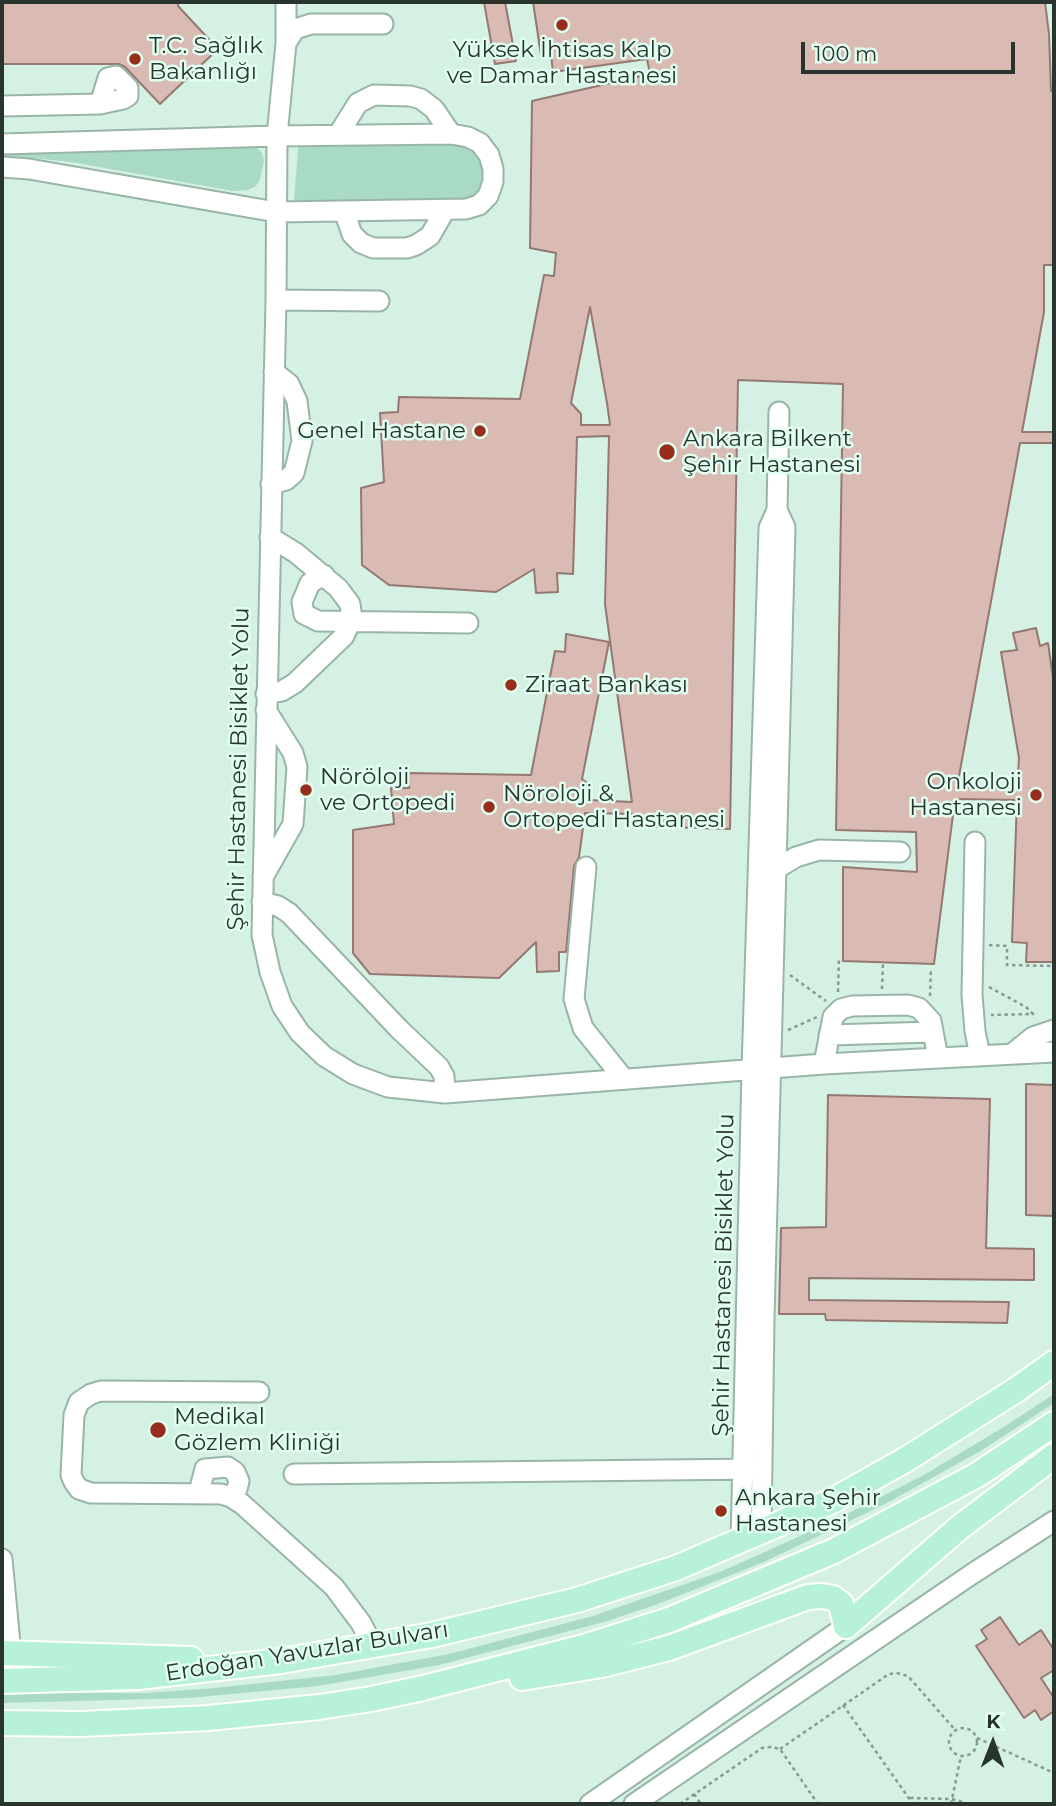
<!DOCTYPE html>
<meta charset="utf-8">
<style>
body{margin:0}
#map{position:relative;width:1056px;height:1806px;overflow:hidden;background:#d4f1e3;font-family:Montserrat,sans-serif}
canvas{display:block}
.frame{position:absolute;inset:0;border:4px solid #29342f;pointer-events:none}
.north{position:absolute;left:958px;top:1708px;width:70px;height:70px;-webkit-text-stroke:5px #e1fff0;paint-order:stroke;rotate:1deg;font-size:19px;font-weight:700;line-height:28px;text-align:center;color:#29342f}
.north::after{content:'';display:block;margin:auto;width:24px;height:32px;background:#29342f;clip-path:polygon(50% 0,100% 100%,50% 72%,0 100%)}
.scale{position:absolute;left:801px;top:42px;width:214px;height:32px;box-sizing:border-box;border:4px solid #29342f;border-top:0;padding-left:9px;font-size:21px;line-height:24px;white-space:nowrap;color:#29342f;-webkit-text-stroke:5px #e1fff0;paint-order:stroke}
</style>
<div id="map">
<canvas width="1056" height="1806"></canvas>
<div class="frame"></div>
<div class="north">K</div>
<div class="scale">100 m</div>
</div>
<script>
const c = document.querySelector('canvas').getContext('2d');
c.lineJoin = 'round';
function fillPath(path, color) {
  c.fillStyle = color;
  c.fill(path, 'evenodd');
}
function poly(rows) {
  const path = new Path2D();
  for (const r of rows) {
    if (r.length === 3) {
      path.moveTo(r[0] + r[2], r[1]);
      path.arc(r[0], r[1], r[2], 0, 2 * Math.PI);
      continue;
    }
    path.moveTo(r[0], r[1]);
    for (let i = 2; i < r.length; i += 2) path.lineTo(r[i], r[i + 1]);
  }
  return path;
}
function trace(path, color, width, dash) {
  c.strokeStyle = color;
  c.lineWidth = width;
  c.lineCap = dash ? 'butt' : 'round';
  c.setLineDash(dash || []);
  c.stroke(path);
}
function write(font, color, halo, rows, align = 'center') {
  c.font = font + ' Montserrat,sans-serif';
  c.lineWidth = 5;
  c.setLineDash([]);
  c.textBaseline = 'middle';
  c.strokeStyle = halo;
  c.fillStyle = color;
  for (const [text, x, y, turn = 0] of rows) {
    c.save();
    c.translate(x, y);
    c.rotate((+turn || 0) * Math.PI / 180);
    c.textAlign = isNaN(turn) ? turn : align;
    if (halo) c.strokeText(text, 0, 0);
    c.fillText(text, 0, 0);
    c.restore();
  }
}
fillPath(poly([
 [299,139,467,141,479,150,486,170,483,186,476,197,462,203,294,200],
 [255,146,262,153,264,161,260,179,256,186,248,190,233,191,71,162,2,155,2,147],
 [1054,1394,1054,1403,1019,1426,982,1450,885,1504,764,1562,658,1604,604,1622,439,1665,318,1686,189,1698,2,1703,2,1693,145,1693,215,1688,336,1675,449,1654,593,1616,720,1572,829,1523,924,1475,1007,1425]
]), '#a9dac3');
const building = poly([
 [2,2,178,2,178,6,218,49,160,104,125,67,119,64,2,64,2,2],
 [484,2,505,2,516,61,495,64,484,2],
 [533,2,1045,2,1049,34,1051,91,1054,91,1054,265,1044,265,1044,312,1022,432,1054,432,1054,443,1020,443,957,787,1017,789,1019,758,1001,652,1017,650,1013,633,1036,628,1040,646,1048,643,1054,684,1054,962,1026,962,1027,943,1012,942,1017,800,955,799,934,964,843,961,843,867,917,872,916,832,836,830,843,384,738,380,730,829,636,826,634,814,585,813,579,857,574,866,566,952,559,952,559,971,537,972,536,942,499,978,370,974,353,953,353,830,394,824,391,788,409,788,409,773,531,775,555,651,565,652,566,634,609,642,582,779,586,782,590,800,632,802,605,604,609,436,577,437,573,574,557,573,558,592,536,593,534,569,496,592,389,585,362,565,361,488,384,482,380,413,398,412,399,397,520,399,544,275,554,276,556,253,530,248,532,101,650,74,647,59,553,72,551,55,541,55,533,2],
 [590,307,607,403,610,425,581,425,581,414,571,403,590,307],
 [1026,1084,1054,1085,1054,1216,1026,1215,1026,1084],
 [828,1095,990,1099,986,1248,1034,1249,1034,1280,809,1278,809,1300,1009,1302,1007,1323,826,1320,825,1314,779,1314,781,1228,826,1227,828,1095],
 [1000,1617,1019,1645,1041,1630,1054,1650,1054,1670,1041,1678,1054,1698,1054,1711,1041,1720,1035,1710,1024,1718,976,1646,987,1639,981,1630,1000,1617]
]);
fillPath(building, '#d9bbb4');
trace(building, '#947872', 2);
const minor = poly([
 [286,2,286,43,277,136,276,300,262,935,270,972,282,1006,300,1033,324,1056,353,1074,388,1087,445,1093,824,1064,1054,1052],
 [286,43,295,29,311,24,383,24],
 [2,106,100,104,123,99,128,96,128,88,116,76,108,78,100,104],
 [338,135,358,103,374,95,410,96,421,99,434,109,451,134],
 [2,144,277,136,451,134,468,137,480,143,489,155,493,169,493,182,488,196,479,205,466,209,276,212,29,169,2,167],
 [344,211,352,234,361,243,373,248,407,248,416,245,430,236,445,210],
 [276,300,379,301],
 [271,484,286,480,294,473,302,441,297,401,289,384,274,372],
 [324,575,310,583,302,602,304,614,318,621,468,623],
 [266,694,282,691,295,683,344,636,352,618,350,604,338,588,296,553,270,537],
 [975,842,972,995,975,1031,980,1056],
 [586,867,574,999,583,1028,623,1078],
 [776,869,796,857,819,850,900,852],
 [263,877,293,824,297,767,293,753,266,710],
 [262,902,278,906,289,913,399,1029,439,1067,444,1076,445,1093],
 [829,1035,933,1032],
 [1012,1054,1033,1037,1054,1030],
 [824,1064,833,1017,841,1009,852,1006,908,1005,919,1008,931,1021,938,1058],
 [259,1392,101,1391,91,1394,79,1402,74,1415,71,1475,74,1482,79,1489,91,1493,221,1494,231,1497,242,1504,334,1587,361,1623,373,1646],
 [294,1474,755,1469],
 [204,1494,201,1484,205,1469,228,1467,235,1472,239,1481,237,1489,231,1497],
 [761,1533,764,1317,785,527,777,510],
 [741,1542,752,1070,769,528,777,510,779,412],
 [2,1559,11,1654],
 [590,1804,846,1626],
 [634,1804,972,1574,1054,1521]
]);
const major = poly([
 [846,1626,960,1527,1054,1456],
 [2,1653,191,1659],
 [522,1678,602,1665,669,1648,808,1597,822,1596,833,1598,841,1604,846,1626],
 [2,1681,138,1677,281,1661,432,1635,577,1600,676,1568,832,1501,905,1460,1016,1390,1054,1363],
 [2,1723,81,1724,208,1718,319,1707,371,1699,423,1688,587,1646,669,1620,834,1551,977,1475,1054,1424]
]);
trace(minor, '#99b5a8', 23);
trace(major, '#fff', 28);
trace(poly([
 [989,945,1007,946,1007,965,1054,966],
 [790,975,826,1001],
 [989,987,1026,1007,1033,1014,991,1015],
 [882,989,883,962],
 [838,992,839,957],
 [930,996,931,968],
 [788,1030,817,1017],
 [843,1705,913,1804],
 [963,1742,14],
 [977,1738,1054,1773],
 [780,1749,889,1674,897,1673,908,1676,956,1731],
 [694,1794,701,1804],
 [910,1798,952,1799,969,1804],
 [680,1804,762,1748,771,1747,780,1749,818,1804],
 [951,1804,961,1756]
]), '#869b91', 2.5, [3.5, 3.5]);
trace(minor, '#fff', 19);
trace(major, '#b6f1d8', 24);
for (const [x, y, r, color] of [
 [562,25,7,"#972e1c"],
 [135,59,7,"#972e1c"],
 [480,431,7,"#972e1c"],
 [667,452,9,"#972e1c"],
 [511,685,7,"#972e1c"],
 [306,790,7,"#972e1c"],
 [1036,795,7,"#972e1c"],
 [489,807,7,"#972e1c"],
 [158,1430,9,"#972e1c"],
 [721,1511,7,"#972e1c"]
]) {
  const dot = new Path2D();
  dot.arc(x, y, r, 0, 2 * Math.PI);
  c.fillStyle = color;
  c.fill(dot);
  trace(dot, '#e1fff0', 2.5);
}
write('23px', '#29342f', '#e1fff0', [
 ["T.C. Sağlık",149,46],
 ["Bakanlığı",149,72],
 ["Yüksek İhtisas Kalp",562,50,"center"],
 ["ve Damar Hastanesi",562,76,"center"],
 ["Genel Hastane",466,431,"right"],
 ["Ankara Bilkent",683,439],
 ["Şehir Hastanesi",683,465],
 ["Ziraat Bankası",525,685],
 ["Nöröloji",320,777],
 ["ve Ortopedi",320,803],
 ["Onkoloji",1022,782,"right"],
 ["Hastanesi",1022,808,"right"],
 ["Nöroloji &",503,794],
 ["Ortopedi Hastanesi",503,820],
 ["Medikal",174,1417],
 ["Gözlem Kliniği",174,1443],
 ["Ankara Şehir",735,1498],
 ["Hastanesi",735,1524]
], 'left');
write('23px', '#29342f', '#e1fff0', [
 ["Şehir Hastanesi Bisiklet Yolu",239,769,-89],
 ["Şehir Hastanesi Bisiklet Yolu",724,1275,-89],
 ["Erdoğan Yavuzlar Bulvarı",307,1652,-9]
]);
</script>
